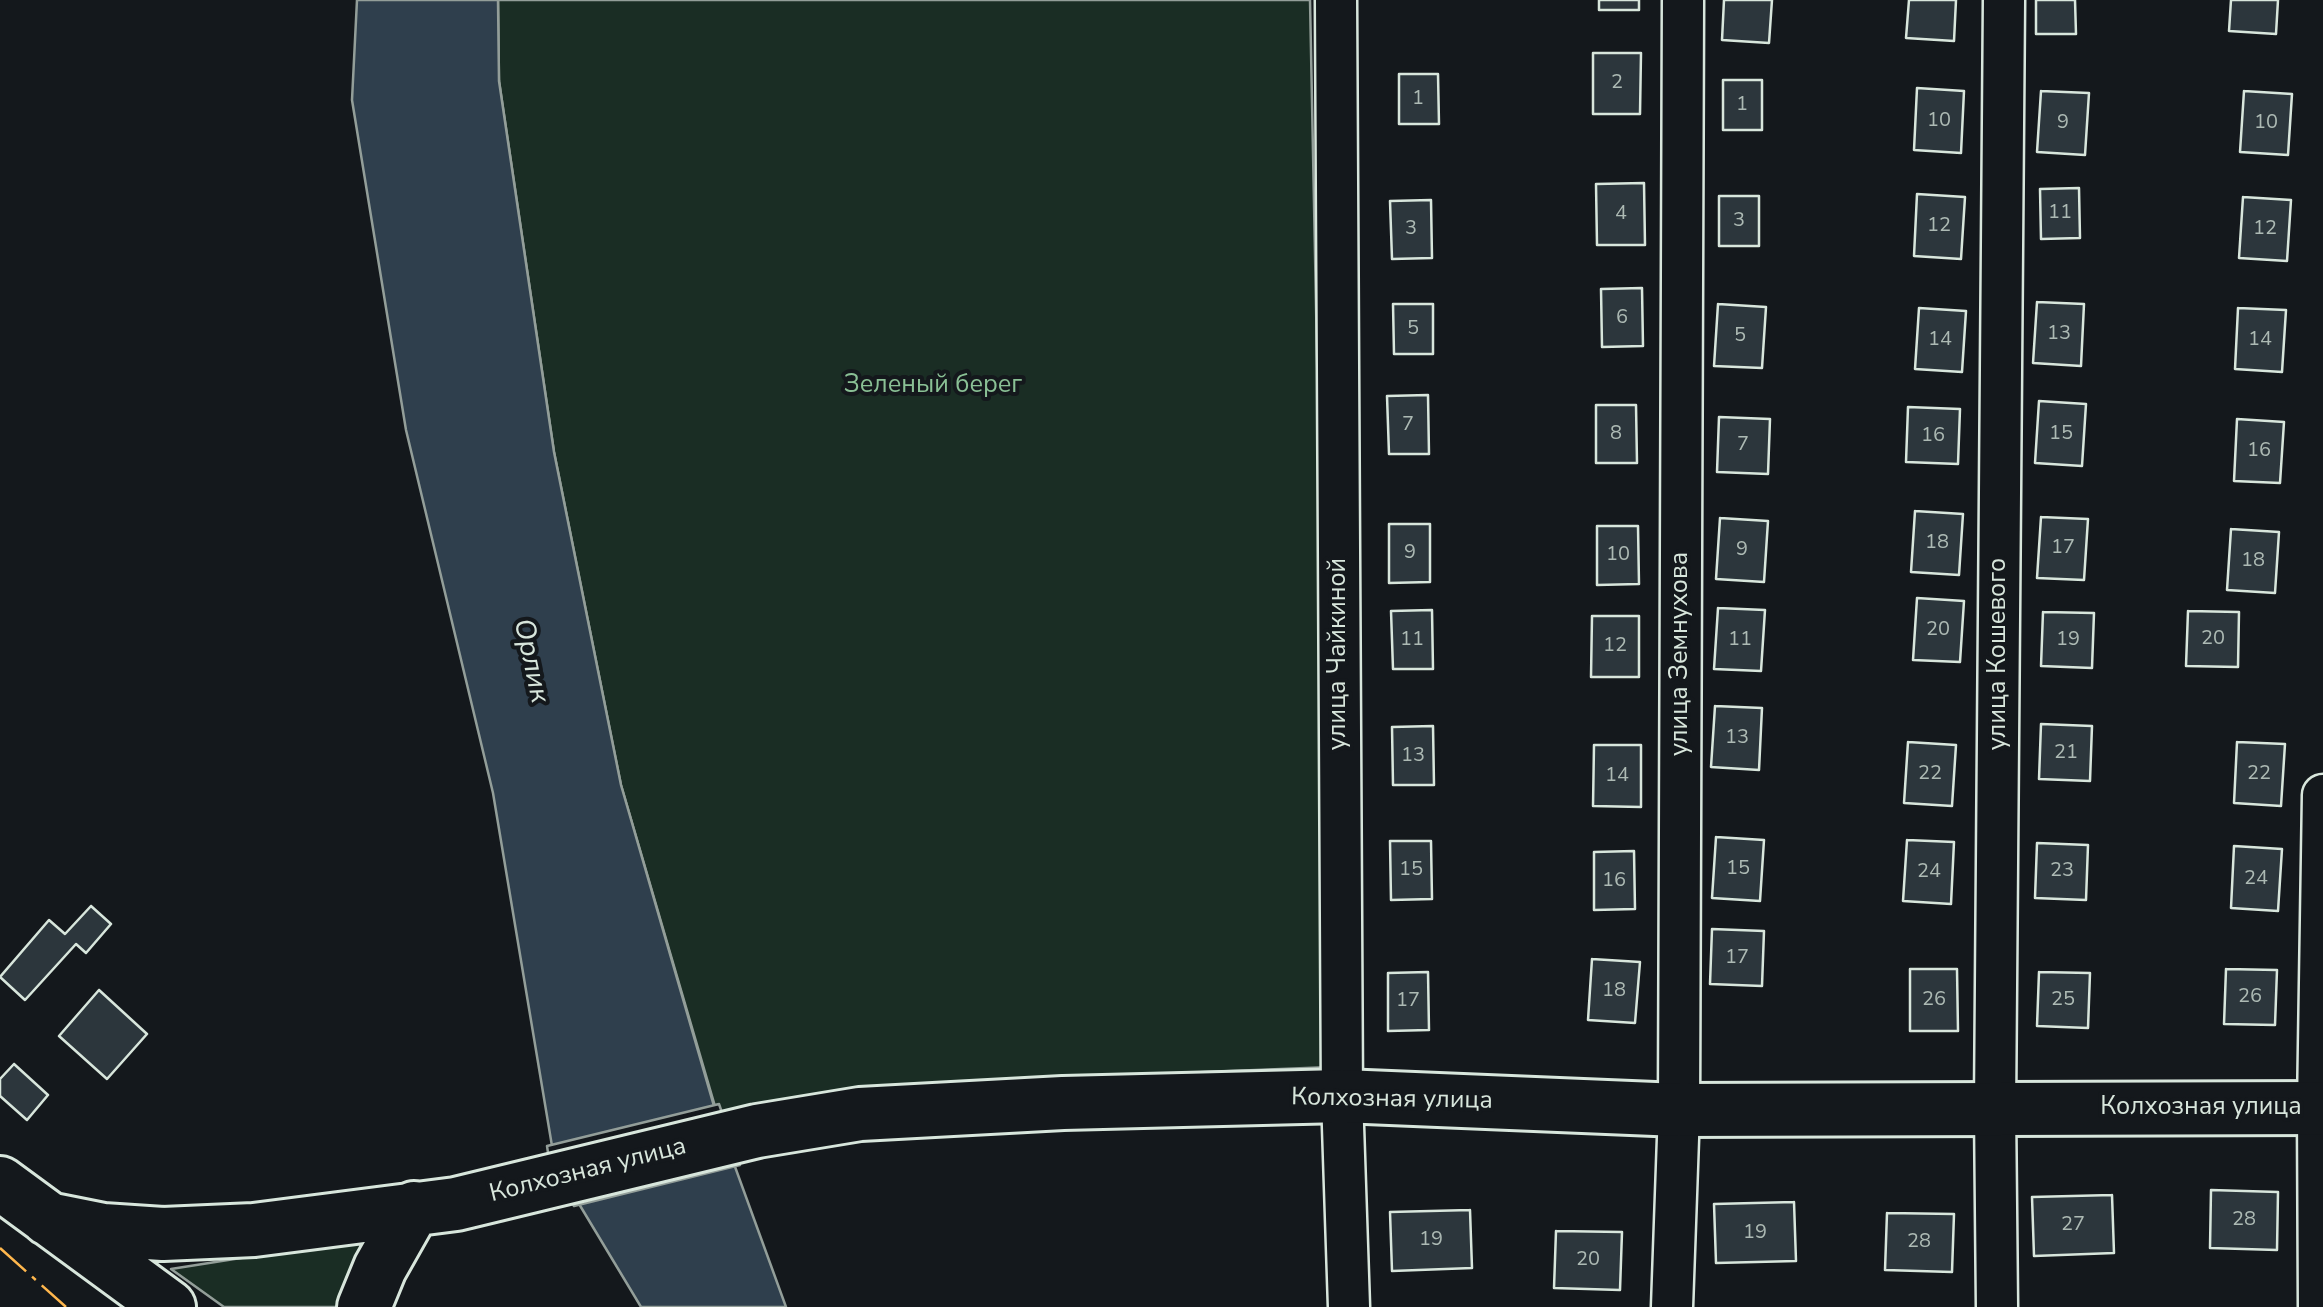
<!DOCTYPE html>
<meta charset="utf-8">
<style>
body{margin:0}
canvas{display:block;background:#14181c}
</style>
<canvas width="2323" height="1307"></canvas>
<script>
const c = document.querySelector('canvas').getContext('2d');
c.lineJoin = 'round';
function fillPath(path, color) {
  c.fillStyle = color;
  c.fill(path, 'evenodd');
}
function poly(rows) {
  const path = new Path2D();
  for (const r of rows) {
    path.moveTo(r[0], r[1]);
    for (let i = 2; i < r.length; i += 2) path.lineTo(r[i], r[i + 1]);
  }
  return path;
}
function trace(path, color, width, dash) {
  c.strokeStyle = color;
  c.lineWidth = width;
  c.lineCap = dash ? 'butt' : 'round';
  c.setLineDash(dash || []);
  c.stroke(path);
}
function write(font, color, halo, rows, align = 'center') {
  c.font = font + ' "Nunito Sans",sans-serif';
  c.lineWidth = 8;
  c.setLineDash([]);
  c.textBaseline = 'middle';
  c.strokeStyle = halo;
  c.fillStyle = color;
  for (const [text, x, y, turn = 0] of rows) {
    c.save();
    c.translate(x, y);
    c.rotate((+turn || 0) * Math.PI / 180);
    c.textAlign = isNaN(turn) ? turn : align;
    if (halo) c.strokeText(text, 0, 0);
    c.fillText(text, 0, 0);
    c.restore();
  }
}
const green = poly([
 [498,0,1310,0,1331,1067,1005,1080,719,1120,621,785,554,452,499,81,498,0],
 [374,1237,345,1307,224,1307,171,1269,374,1237]
]);
fillPath(green, '#1a2d24');
trace(green, '#939e99', 2.5);
const water = poly([
 [357,0,498,0,499,81,554,452,621,785,718,1120,786,1307,641,1307,555,1164,493,793,406,430,352,100,357,0]
]);
fillPath(water, '#2f3f4d');
trace(water, '#939e99', 2.5);
const pier = poly([
 [719,1104,740,1165,574,1206,550,1166,547,1146,719,1104]
]);
fillPath(pier, '#14181c');
trace(pier, '#939e99', 2.5);
const building = poly([
 [1599,0,1639,0,1639,10,1599,10,1599,0],
 [1724,0,1772,0,1769,43,1722,40,1724,0],
 [1909,0,1956,0,1954,41,1906,38,1909,0],
 [2036,0,2075,0,2076,34,2036,34,2036,0],
 [2231,0,2278,0,2276,34,2229,31,2231,0],
 [1593,53,1641,53,1640,114,1593,114,1593,53],
 [1399,74,1438,74,1439,124,1399,124,1399,74],
 [1723,80,1762,80,1762,130,1723,130,1723,80],
 [1917,88,1964,91,1961,153,1914,150,1917,88],
 [2041,91,2089,93,2085,155,2037,152,2041,91],
 [2244,91,2292,94,2288,155,2240,152,2244,91],
 [1644,183,1645,245,1597,245,1596,184,1644,183],
 [2079,188,2080,238,2041,239,2040,189,2079,188],
 [1917,194,1965,197,1961,259,1914,256,1917,194],
 [1719,196,1759,196,1759,246,1719,246,1719,196],
 [2243,197,2291,200,2287,261,2239,258,2243,197],
 [1431,200,1432,258,1392,259,1390,201,1431,200],
 [1642,288,1643,346,1602,347,1601,289,1642,288],
 [2037,302,2084,304,2081,366,2033,363,2037,302],
 [1393,304,1433,304,1433,354,1394,354,1393,304],
 [1718,304,1766,307,1762,368,1714,366,1718,304],
 [1919,308,1966,311,1962,372,1915,369,1919,308],
 [2238,308,2286,310,2282,372,2235,369,2238,308],
 [1428,395,1429,454,1389,454,1387,396,1428,395],
 [2039,401,2086,404,2082,466,2035,463,2039,401],
 [1596,405,1636,405,1637,463,1596,463,1596,405],
 [1908,407,1960,409,1958,464,1906,462,1908,407],
 [1719,417,1770,419,1768,474,1717,472,1719,417],
 [2237,419,2284,422,2280,483,2234,481,2237,419],
 [1915,511,1963,514,1959,575,1911,572,1915,511],
 [2041,517,2088,519,2084,580,2037,578,2041,517],
 [1720,518,1768,521,1764,582,1716,579,1720,518],
 [1389,524,1430,524,1430,582,1389,583,1389,524],
 [1597,526,1638,526,1639,584,1597,585,1597,526],
 [2231,529,2279,532,2275,593,2227,590,2231,529],
 [1917,598,1964,601,1960,662,1913,660,1917,598],
 [1718,608,1765,610,1761,671,1714,669,1718,608],
 [1432,610,1433,669,1393,669,1391,611,1432,610],
 [2188,611,2239,612,2238,667,2186,666,2188,611],
 [2043,612,2094,613,2092,668,2041,666,2043,612],
 [1592,616,1639,616,1639,677,1591,677,1592,616],
 [1715,706,1762,708,1759,770,1711,767,1715,706],
 [2041,724,2092,726,2090,781,2039,779,2041,724],
 [1433,726,1434,785,1393,785,1392,727,1433,726],
 [1908,742,1956,745,1952,806,1904,803,1908,742],
 [2237,742,2285,744,2281,806,2234,803,2237,742],
 [1594,745,1641,745,1641,807,1593,806,1594,745],
 [1716,837,1764,840,1760,901,1712,898,1716,837],
 [1907,840,1954,842,1951,904,1903,901,1907,840],
 [1390,841,1431,841,1432,899,1391,900,1390,841],
 [2037,843,2088,845,2086,900,2035,898,2037,843],
 [2234,846,2282,849,2278,911,2231,908,2234,846],
 [1634,851,1635,909,1594,910,1594,852,1634,851],
 [91,906,111,924,86,953,76,944,25,1000,0,977,49,920,65,934,91,906],
 [1712,929,1764,931,1762,986,1710,984,1712,929],
 [1592,959,1640,962,1635,1023,1588,1020,1592,959],
 [1910,969,1957,969,1958,1031,1910,1031,1910,969],
 [2226,969,2277,970,2275,1025,2224,1024,2226,969],
 [1428,972,1429,1030,1388,1031,1388,973,1428,972],
 [2039,972,2090,973,2088,1028,2037,1026,2039,972],
 [99,990,147,1034,107,1079,59,1036,99,990],
 [14,1064,48,1095,27,1120,0,1096,0,1079,14,1064],
 [2211,1190,2278,1192,2277,1250,2210,1248,2211,1190],
 [2112,1195,2114,1253,2034,1256,2032,1197,2112,1195],
 [1794,1202,1796,1261,1716,1263,1714,1204,1794,1202],
 [1470,1210,1472,1268,1392,1271,1390,1212,1470,1210],
 [1887,1213,1954,1214,1952,1272,1885,1270,1887,1213],
 [1556,1231,1622,1232,1620,1290,1554,1288,1556,1231]
]);
fillPath(building, '#2c363c');
trace(building, '#d8e6dc', 2.5);
const minor = poly([
 [1336,0,1342,1096,1349,1307],
 [1672,1307,1679,1110,1683,0],
 [1997,1307,1995,1108,2004,0],
 [2319,1307,2318,1108,2323,795]
]);
const major = poly([
 [0,1183,169,1307],
 [48,1219,103,1230,163,1234,254,1230,456,1204,757,1131,860,1114,1063,1103,1342,1096,1679,1110,2323,1108],
 [364,1307,380,1268,414,1208]
]);
trace(minor, '#d8e6dc', 45);
trace(major, '#d8e6dc', 58);
trace(minor, '#14181c', 40);
trace(major, '#14181c', 52);
trace(poly([
 [0,1248,66,1307]
]), '#ffb74d', 2.5, [35, 8, 5, 8]);
write('20px', '#adbab4', null, [
 ["2",1617,83],
 ["1",1418,99],
 ["1",1742,105],
 ["10",1939,121],
 ["9",2063,123],
 ["10",2266,123],
 ["11",2060,213],
 ["4",1621,214],
 ["3",1739,221],
 ["12",1939,226],
 ["3",1411,229],
 ["12",2265,229],
 ["6",1622,318],
 ["5",1413,329],
 ["13",2059,334],
 ["5",1740,336],
 ["14",1940,340],
 ["14",2260,340],
 ["7",1408,425],
 ["8",1616,434],
 ["15",2061,434],
 ["16",1933,436],
 ["7",1743,445],
 ["16",2259,451],
 ["18",1937,543],
 ["17",2063,548],
 ["9",1742,550],
 ["9",1410,553],
 ["10",1618,555],
 ["18",2253,561],
 ["20",1938,630],
 ["20",2213,639],
 ["11",1412,640],
 ["11",1740,640],
 ["19",2068,640],
 ["12",1615,646],
 ["13",1737,738],
 ["21",2066,753],
 ["13",1413,756],
 ["22",1930,774],
 ["22",2259,774],
 ["14",1617,776],
 ["15",1738,869],
 ["15",1411,870],
 ["23",2062,871],
 ["24",1929,872],
 ["24",2256,879],
 ["16",1614,881],
 ["17",1737,958],
 ["18",1614,991],
 ["26",2250,997],
 ["26",1934,1000],
 ["25",2063,1000],
 ["17",1408,1001],
 ["28",2244,1220],
 ["27",2073,1225],
 ["19",1755,1233],
 ["19",1431,1240],
 ["28",1919,1242],
 ["20",1588,1260]
]);
write('25px', '#8ac095', '#14181c', [
 ["Зеленый берег",933,386]
]);
write('25px', '#d8e6dc', '#14181c', [
 ["улица Чайкиной",1339,654,-90],
 ["улица Земнухова",1681,654,-90],
 ["улица Кошевого",1999,654,-90],
 ["Колхозная улица",1392,1100,1],
 ["Колхозная улица",2201,1108],
 ["Колхозная улица",588,1171,-14]
]);
write('italic 28px', '#d8e6dc', '#14181c', [
 ["Орлик",530,661,78]
]);
</script>
